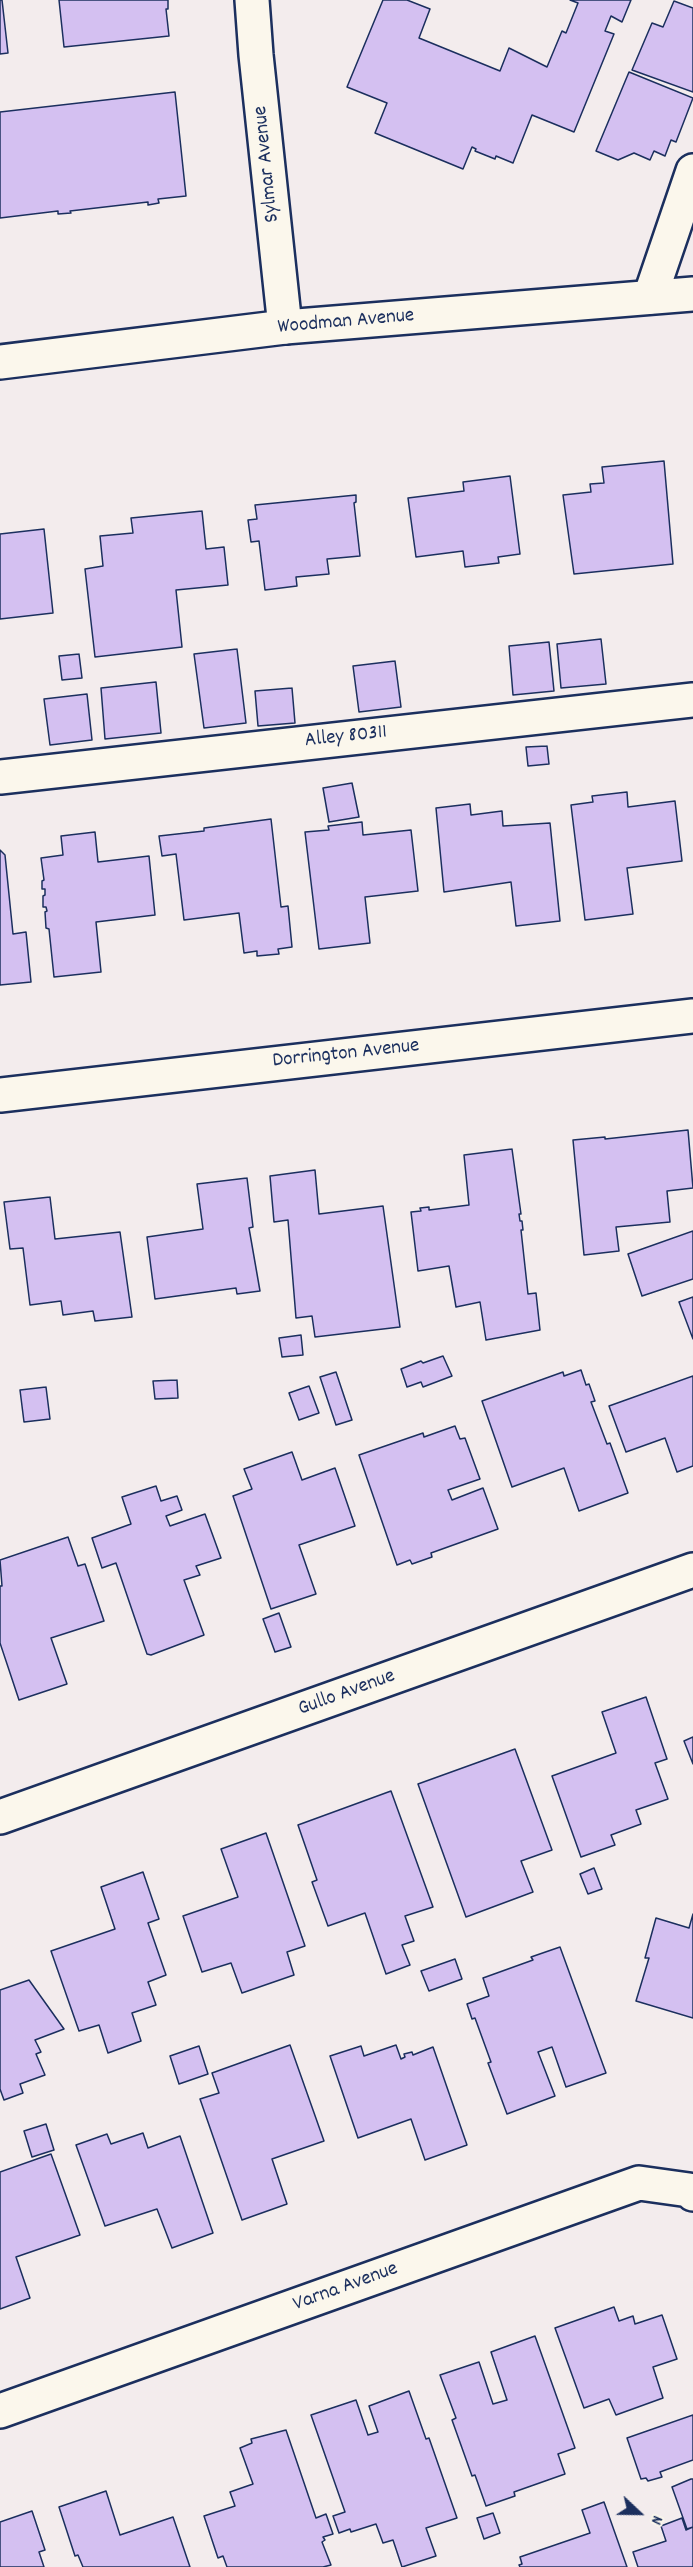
<!DOCTYPE html>
<style>
body{margin:0}
#map{position:relative;width:693px;height:2567px;overflow:hidden;background:#f3eced;font-family:Dekko,sans-serif}
canvas{display:block}
.north{position:absolute;left:609px;top:2483px;width:60px;height:60px;-webkit-text-stroke:4px #fbf7ec;paint-order:stroke;rotate:112deg;font-size:16px;font-weight:700;line-height:24px;text-align:center;color:#1b2f5e}
.north::after{content:'';display:block;margin:auto;width:21px;height:27px;background:#1b2f5e;clip-path:polygon(50% 0,100% 100%,50% 72%,0 100%)}
</style>
<div id="map">
<canvas width="693" height="2567"></canvas>
<div class="north">N</div>
</div>
<script>
const c = document.querySelector('canvas').getContext('2d');
c.lineJoin = 'round';
function fillPath(path, color) {
  c.fillStyle = color;
  c.fill(path, 'evenodd');
}
function poly(rows) {
  const path = new Path2D();
  for (const r of rows) {
    path.moveTo(r[0], r[1]);
    for (let i = 2; i < r.length; i += 2) path.lineTo(r[i], r[i + 1]);
  }
  return path;
}
function trace(path, color, width, dash) {
  c.strokeStyle = color;
  c.lineWidth = width;
  c.lineCap = dash ? 'butt' : 'round';
  c.setLineDash(dash || []);
  c.stroke(path);
}
function write(font, color, halo, rows, align = 'center') {
  c.font = font + ' Dekko,sans-serif';
  c.lineWidth = 5;
  c.setLineDash([]);
  c.textBaseline = 'middle';
  c.strokeStyle = halo;
  c.fillStyle = color;
  for (const [text, x, y, turn = 0] of rows) {
    c.save();
    c.translate(x, y);
    c.rotate((+turn || 0) * Math.PI / 180);
    c.textAlign = isNaN(turn) ? turn : align;
    if (halo) c.strokeText(text, 0, 0);
    c.fillText(text, 0, 0);
    c.restore();
  }
}
const building = poly([
 [0,0,2,0,8,53,0,54,0,0],
 [59,0,168,0,168,9,166,9,169,36,64,47,59,0],
 [383,0,407,0,430,9,419,38,500,71,509,48,547,67,562,31,566,33,578,3,570,0,631,0,622,22,611,16,605,31,614,34,574,132,532,115,513,163,496,156,495,159,475,151,476,149,472,147,463,169,375,133,387,103,347,87,383,0],
 [674,1,693,8,693,92,632,70,652,23,663,27,674,1],
 [629,72,693,98,676,142,671,140,665,156,654,151,650,160,634,153,618,160,596,151,629,72],
 [175,92,186,196,158,199,159,203,148,205,148,202,70,211,71,213,58,214,58,211,0,218,0,112,175,92],
 [664,461,673,564,574,574,563,495,591,492,590,484,604,483,602,467,664,461],
 [510,476,520,554,498,557,499,563,465,567,463,551,416,557,408,498,464,491,463,482,510,476],
 [356,495,356,502,354,503,360,556,327,559,329,574,296,577,297,586,265,590,259,541,251,542,248,520,257,519,255,505,356,495],
 [202,511,206,549,224,547,228,585,176,590,182,647,95,657,85,569,103,566,100,536,133,533,131,518,202,511],
 [44,529,53,613,0,619,0,534,44,529],
 [601,639,606,684,561,688,557,644,601,639],
 [549,642,554,691,513,695,509,646,549,642],
 [237,649,246,723,204,728,194,654,237,649],
 [79,654,82,678,62,680,59,656,79,654],
 [395,661,401,707,359,712,353,666,395,661],
 [156,682,161,733,105,739,101,688,156,682],
 [292,688,295,723,258,726,255,691,292,688],
 [87,694,92,740,50,745,44,699,87,694],
 [547,746,549,764,528,766,526,747,547,746],
 [352,783,359,817,329,822,323,788,352,783],
 [627,792,628,807,675,801,682,861,627,868,633,914,585,920,571,805,593,802,592,796,627,792],
 [470,804,471,815,502,811,503,826,550,823,560,921,516,926,511,882,444,892,436,808,470,804],
 [271,819,281,907,288,906,292,947,278,949,279,954,257,956,257,951,244,953,239,913,184,920,176,854,162,856,159,836,204,831,204,828,271,819],
 [362,822,363,835,411,830,418,891,365,897,370,943,319,949,305,832,329,830,328,826,362,822],
 [95,832,98,862,149,856,155,915,96,922,101,972,54,977,49,929,46,928,45,912,47,911,46,907,43,907,43,896,45,895,45,889,42,889,42,881,44,880,41,858,63,855,61,836,95,832],
 [0,850,5,855,13,934,26,932,31,982,0,985,0,850],
 [688,1130,693,1188,667,1191,670,1222,616,1227,619,1251,584,1255,573,1140,605,1137,605,1139,688,1130],
 [512,1149,521,1214,519,1214,520,1221,522,1221,523,1230,521,1230,528,1294,536,1293,540,1330,486,1340,480,1302,456,1307,449,1266,418,1271,411,1212,421,1211,420,1208,429,1207,429,1210,469,1205,464,1155,512,1149],
 [315,1170,319,1214,383,1206,400,1327,315,1337,312,1316,296,1318,288,1220,274,1222,270,1176,315,1170],
 [247,1178,253,1227,249,1228,260,1291,237,1294,236,1288,155,1299,147,1237,203,1229,197,1184,247,1178],
 [50,1197,55,1239,120,1232,132,1317,95,1321,93,1311,63,1315,61,1301,30,1305,23,1248,10,1249,4,1202,50,1197],
 [693,1231,693,1279,642,1296,628,1254,693,1231],
 [693,1297,693,1339,679,1302,693,1297],
 [301,1335,303,1355,282,1357,279,1338,301,1335],
 [443,1356,452,1376,423,1387,421,1382,407,1387,401,1369,421,1361,423,1363,443,1356],
 [581,1370,586,1385,589,1384,595,1401,591,1402,607,1444,610,1443,628,1493,579,1511,564,1468,512,1487,482,1401,563,1372,564,1376,581,1370],
 [336,1372,352,1420,336,1425,320,1377,336,1372],
 [693,1376,693,1466,677,1472,665,1438,626,1452,609,1406,693,1376],
 [177,1380,178,1398,155,1399,153,1381,177,1380],
 [309,1386,319,1413,299,1420,289,1393,309,1386],
 [46,1387,50,1419,24,1422,20,1390,46,1387],
 [455,1426,460,1439,465,1438,480,1479,448,1490,452,1500,483,1488,498,1529,431,1553,432,1557,412,1564,410,1560,397,1565,359,1455,423,1433,424,1437,455,1426],
 [292,1452,302,1480,335,1468,355,1526,299,1545,316,1594,271,1609,233,1496,252,1489,244,1469,292,1452],
 [156,1486,161,1501,177,1496,182,1510,166,1516,170,1526,205,1514,221,1558,196,1566,200,1575,184,1580,204,1635,151,1655,147,1654,116,1563,102,1568,92,1538,131,1524,122,1497,156,1486],
 [68,1537,78,1566,85,1564,104,1621,51,1638,67,1684,19,1700,0,1643,0,1586,2,1586,0,1560,68,1537],
 [279,1613,291,1647,275,1652,263,1619,279,1613],
 [646,1697,667,1759,655,1763,668,1799,636,1810,641,1824,611,1835,615,1845,581,1857,552,1776,616,1753,602,1712,646,1697],
 [693,1737,693,1764,684,1741,693,1737],
 [515,1749,552,1850,521,1861,533,1892,466,1917,418,1784,515,1749],
 [391,1791,433,1907,405,1916,414,1941,402,1945,410,1965,386,1974,365,1913,328,1926,312,1882,317,1880,298,1825,391,1791],
 [266,1833,305,1946,287,1952,294,1975,242,1993,231,1963,202,1972,183,1916,238,1897,221,1849,266,1833],
 [594,1868,602,1889,588,1894,580,1874,594,1868],
 [143,1872,159,1919,148,1923,166,1975,148,1982,156,2005,132,2013,141,2041,108,2053,99,2025,79,2031,51,1951,115,1929,101,1887,143,1872],
 [693,1914,693,2018,636,2001,649,1958,645,1958,656,1918,689,1928,693,1914],
 [560,1947,606,2073,566,2087,552,2047,538,2052,555,2096,507,2114,488,2063,491,2062,475,2018,472,2019,467,2004,489,1996,483,1978,533,1960,531,1957,560,1947],
 [455,1959,462,1979,429,1991,421,1971,455,1959],
 [29,1980,64,2029,35,2040,41,2052,36,2054,45,2075,20,2084,23,2093,4,2100,0,2089,0,1990,29,1980],
 [290,2045,324,2141,272,2159,287,2204,242,2220,200,2099,219,2093,212,2073,290,2045],
 [396,2045,401,2059,405,2057,404,2054,412,2052,413,2055,433,2047,467,2145,425,2160,411,2119,358,2138,330,2056,361,2046,364,2056,396,2045],
 [199,2046,208,2074,179,2084,170,2056,199,2046],
 [46,2124,54,2150,32,2157,24,2131,46,2124],
 [143,2133,148,2148,180,2136,213,2233,172,2248,157,2209,105,2226,76,2145,107,2134,111,2144,143,2133],
 [51,2154,80,2235,16,2257,30,2298,0,2309,0,2172,51,2154],
 [614,2307,619,2321,633,2316,635,2324,662,2315,677,2359,653,2367,663,2398,616,2415,609,2399,584,2408,555,2328,614,2307],
 [535,2336,575,2448,558,2454,565,2474,514,2492,515,2496,486,2506,475,2475,472,2476,452,2420,456,2418,440,2375,479,2362,493,2404,507,2400,491,2352,535,2336],
 [409,2391,426,2439,429,2438,457,2518,426,2528,436,2556,402,2567,393,2540,383,2543,376,2524,351,2532,350,2529,339,2533,333,2516,345,2512,311,2415,356,2400,368,2435,378,2432,369,2406,409,2391],
 [693,2415,693,2460,660,2472,662,2477,648,2481,646,2478,641,2479,627,2438,693,2415],
 [286,2430,316,2518,326,2514,333,2534,323,2537,325,2540,322,2542,331,2565,323,2567,227,2567,223,2556,218,2558,204,2516,235,2506,230,2492,253,2484,240,2448,252,2443,251,2439,286,2430],
 [691,2479,693,2479,693,2527,687,2529,672,2487,691,2479],
 [106,2491,120,2535,173,2517,190,2567,83,2567,78,2555,75,2556,59,2507,106,2491],
 [604,2502,627,2567,520,2567,519,2565,522,2564,520,2557,590,2533,582,2510,604,2502],
 [32,2511,45,2550,39,2552,44,2567,0,2567,0,2522,32,2511],
 [493,2513,500,2533,484,2539,477,2518,493,2513],
 [682,2518,686,2530,693,2527,693,2567,638,2567,633,2552,666,2541,661,2526,682,2518]
]);
fillPath(building, '#d4c0f1');
trace(building, '#1b2f5e', 1.5);
const minor = poly([
 [252,0,256,55,285,327],
 [650,297,693,171],
 [0,777,693,700],
 [0,1095,693,1016],
 [0,1817,693,1570],
 [0,2411,639,2183,689,2190,693,2194]
]);
const major = poly([
 [0,362,285,327,693,294]
]);
trace(minor, '#1b2f5e', 38);
trace(major, '#1b2f5e', 38);
trace(minor, '#fbf7ec', 33);
trace(major, '#fbf7ec', 33);
write('21px', '#1b2f5e', '#fbf7ec', [
 ["Sylmar Avenue",268,164,-96],
 ["Woodman Avenue",346,323,-5],
 ["Alley 80311",346,738,-6],
 ["Dorrington Avenue",346,1055,-6],
 ["Gullo Avenue",347,1694,-20],
 ["Varna Avenue",346,2288,-20]
]);
</script>
